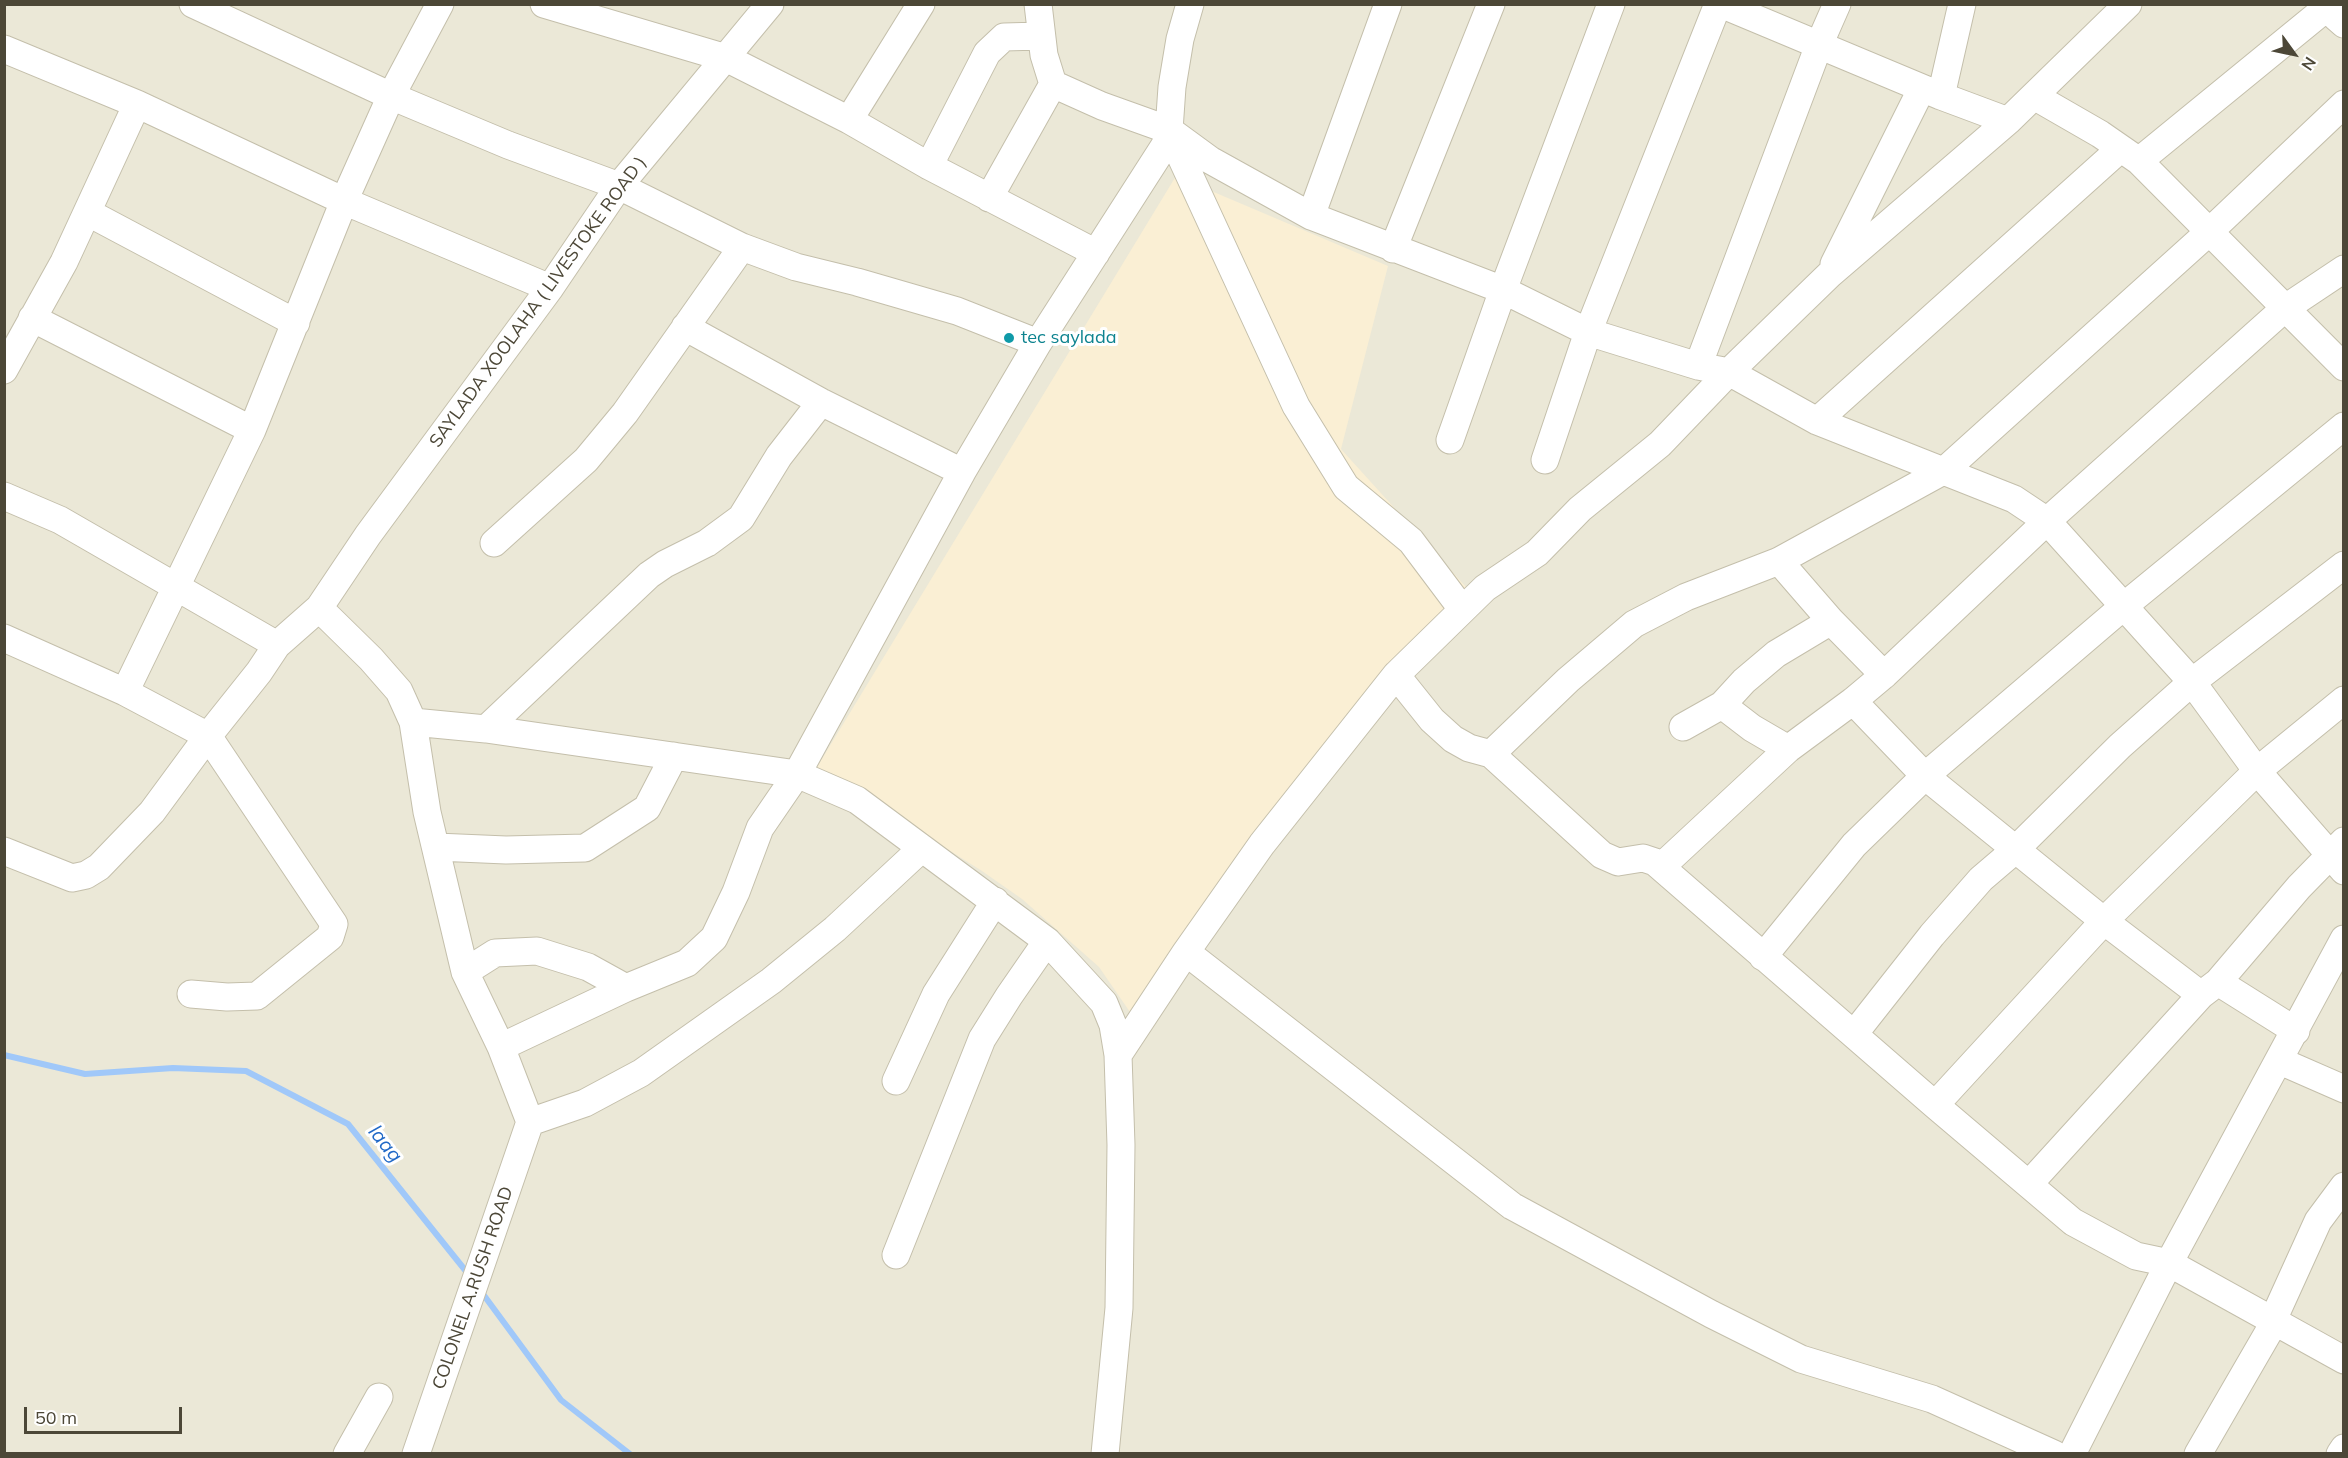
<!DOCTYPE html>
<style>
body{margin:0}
#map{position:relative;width:2348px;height:1458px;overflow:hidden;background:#f7f5ea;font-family:Mulish,sans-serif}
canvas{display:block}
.frame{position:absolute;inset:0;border:6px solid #4c4737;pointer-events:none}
.north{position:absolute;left:2264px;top:24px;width:60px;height:60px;-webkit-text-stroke:4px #fff;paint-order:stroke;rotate:123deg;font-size:16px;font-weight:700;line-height:24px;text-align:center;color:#4c4737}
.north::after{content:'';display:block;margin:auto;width:21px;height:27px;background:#4c4737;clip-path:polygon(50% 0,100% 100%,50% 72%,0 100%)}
.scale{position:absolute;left:24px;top:1407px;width:158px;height:27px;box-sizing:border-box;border:3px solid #4c4737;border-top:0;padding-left:8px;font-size:18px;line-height:21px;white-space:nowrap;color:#4c4737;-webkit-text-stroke:4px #fff;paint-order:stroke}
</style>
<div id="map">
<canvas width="2348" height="1458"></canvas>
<div class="frame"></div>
<div class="north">N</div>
<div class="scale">50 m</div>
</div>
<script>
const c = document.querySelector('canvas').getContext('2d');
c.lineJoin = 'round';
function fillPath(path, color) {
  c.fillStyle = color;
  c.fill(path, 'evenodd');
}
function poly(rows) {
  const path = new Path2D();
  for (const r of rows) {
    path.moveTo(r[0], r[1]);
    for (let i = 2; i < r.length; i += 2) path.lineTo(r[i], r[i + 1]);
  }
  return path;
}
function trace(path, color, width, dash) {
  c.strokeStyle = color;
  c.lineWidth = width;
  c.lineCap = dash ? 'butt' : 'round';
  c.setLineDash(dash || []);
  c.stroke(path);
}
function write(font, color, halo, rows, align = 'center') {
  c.font = font + ' Mulish,sans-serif';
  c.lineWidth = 6;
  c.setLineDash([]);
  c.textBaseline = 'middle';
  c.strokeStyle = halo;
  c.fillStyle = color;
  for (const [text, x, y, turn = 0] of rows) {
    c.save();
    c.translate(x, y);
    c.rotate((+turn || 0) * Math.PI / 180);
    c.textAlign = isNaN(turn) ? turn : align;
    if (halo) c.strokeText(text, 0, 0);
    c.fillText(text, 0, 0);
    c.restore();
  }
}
fillPath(poly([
 [5,5,2343,5,2343,1453,5,1453]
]), '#ebe8d7');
fillPath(poly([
 [1176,176,1388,266,1341,449,1466,587,1132,1015,1099,967,1022,899,982,871,817,767]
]), '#faefd4');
trace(poly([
 [4,1055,85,1074,173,1068,246,1071,348,1124,469,1275],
 [480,1290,561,1400,630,1454]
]), '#a0c8f9', 6);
const minor = poly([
 [193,4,391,96,508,145,619,186,742,247],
 [544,4,726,58,849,120,929,166,1096,253],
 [1038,4,1044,55,1053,84,1102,106,1169,130,1210,160,1311,216,1503,290,1588,332,1698,366,1729,372,1817,421,2014,499,2047,521,2192,682,2257,771,2344,871],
 [1721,4,1941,96,2008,121],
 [2128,4,2008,121,1829,275,1729,372,1660,444,1580,509,1537,553,1485,588,1396,675,1432,720,1453,739,1469,748,1491,754,1602,855,1618,862,1643,858,1655,862,1935,1105,2073,1222,2136,1256,2169,1263,2344,1360],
 [4,49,137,104,344,201,550,288],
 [1941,96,1962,4],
 [2034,96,2100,134,2139,161,2344,367],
 [849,120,921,4],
 [1169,131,1296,406,1346,487,1411,541,1462,609],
 [2139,161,2331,4,2336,17,2344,24],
 [929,166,987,53,1004,37,1041,36],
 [989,198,1053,84],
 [87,212,296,323],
 [1311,216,1388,4],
 [1393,249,1491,4],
 [1834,264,1922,88],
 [32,318,252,430],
 [685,327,821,402,962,472],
 [1698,366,1819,45,1837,4],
 [4,370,64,262,137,104],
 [1817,421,2120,149],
 [1450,440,1503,290,1611,4],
 [1545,460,1588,332,1718,4],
 [4,496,60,520,277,645],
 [494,543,586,460,625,413,742,247,796,267,857,282,957,311,1038,343],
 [1779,561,1831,621,1884,675],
 [319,608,371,659,399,691,413,722,427,812,465,972,501,1047,530,1122],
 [4,638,125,692,208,736,334,924,330,937,257,996,227,997,191,994],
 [125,692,252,430,344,201,391,96,440,4],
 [1853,701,1925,776,2104,921,2201,995],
 [1722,705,1752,728,1788,749],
 [413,722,486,729,797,774,857,800,1047,941,1104,1003,1113,1025,1118,1055,1121,1145,1119,1308,1105,1454],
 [1683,727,1722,705,1744,681,1776,654,1831,621],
 [486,729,649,575,665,564,707,543,741,518,779,456,821,402],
 [1491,754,1568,680,1634,624,1686,597,1779,561,1945,470,2209,232,2344,104],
 [436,847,506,850,585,848,647,808,674,756],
 [4,851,72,878,86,875,99,867,152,812,208,736,259,672,277,645,319,608,368,535,550,288,619,186,770,4],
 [1661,867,1788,749,1853,701,1884,675,2047,521,2284,309,2344,269],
 [1186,952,1512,1206,1711,1314,1801,1359,1932,1399,2054,1454],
 [1763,957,1854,845,1925,776,2124,606,2344,426],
 [465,972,495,953,537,951,588,967,626,988],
 [2218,982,2296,1031],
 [1854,1034,1932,935,1981,879,2015,850,2120,746,2192,682,2344,565],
 [501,1047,626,988,687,963,714,938,736,892,760,828,797,774,962,472,1038,343,1165,145,1169,130,1172,87,1180,39,1190,4],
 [1118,1055,1186,952,1262,844,1396,675],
 [2280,1061,2344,1089],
 [896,1081,936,994,995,901],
 [1935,1105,2104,921,2257,771,2344,700],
 [530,1122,585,1103,641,1073,771,981,835,929,921,849],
 [2029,1184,2201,995,2218,982,2299,887,2344,841],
 [896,1255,982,1039,1009,996,1047,941],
 [347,1454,379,1397],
 [416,1454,530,1122],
 [2072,1454,2169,1263,2344,939],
 [2198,1454,2275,1321,2273,1320,2318,1221,2344,1186],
 [2340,1454,2344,1448]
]);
trace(minor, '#c4bfab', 29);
trace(minor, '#fff', 27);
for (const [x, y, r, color] of [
 [1009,338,6,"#0f9aa8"]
]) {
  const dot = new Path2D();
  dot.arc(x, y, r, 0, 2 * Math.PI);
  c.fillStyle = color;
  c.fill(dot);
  trace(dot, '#fff', 2);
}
write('18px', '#4c4737', '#fff', [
 ["SAYLADA XOOLAHA ( LIVESTOKE ROAD )",538,302,-54],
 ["COLONEL A.RUSH ROAD",473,1288,-71]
]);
write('18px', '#0d838f', '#fff', [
 ["tec saylada",1021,338]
], 'left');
write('italic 20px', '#2169c7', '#fff', [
 ["laag",385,1144,51]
]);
</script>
